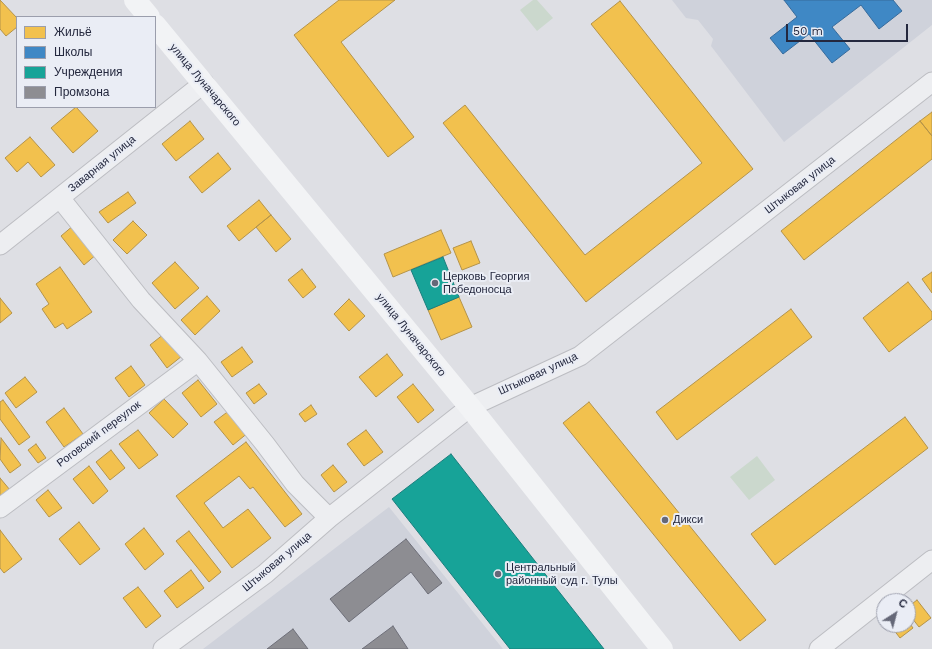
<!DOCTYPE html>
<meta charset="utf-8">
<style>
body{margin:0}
#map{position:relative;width:932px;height:649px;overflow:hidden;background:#dedfe4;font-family:"Work Sans",sans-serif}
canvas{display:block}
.legend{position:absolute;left:16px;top:16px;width:140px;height:92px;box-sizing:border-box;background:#eaedf5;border:1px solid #9b9eac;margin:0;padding:5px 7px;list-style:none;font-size:12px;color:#24283e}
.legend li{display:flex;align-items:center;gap:8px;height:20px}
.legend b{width:20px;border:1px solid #9b9eac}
.north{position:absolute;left:876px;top:593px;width:40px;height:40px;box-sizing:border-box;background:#eaedf5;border:1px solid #9b9eac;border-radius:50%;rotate:36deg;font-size:11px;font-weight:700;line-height:16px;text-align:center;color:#24283e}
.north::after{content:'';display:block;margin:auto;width:14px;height:18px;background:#656878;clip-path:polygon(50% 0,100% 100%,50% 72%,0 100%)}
.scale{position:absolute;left:786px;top:24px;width:122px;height:18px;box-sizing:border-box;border:2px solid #24283e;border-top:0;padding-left:5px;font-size:12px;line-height:14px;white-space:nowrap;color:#24283e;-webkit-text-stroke:3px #eaedf5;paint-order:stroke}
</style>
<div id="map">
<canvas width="932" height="649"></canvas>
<ul class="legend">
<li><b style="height:11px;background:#f2c14e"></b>Жильё</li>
<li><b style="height:11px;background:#3f88c5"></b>Школы</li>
<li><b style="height:11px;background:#17a398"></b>Учреждения</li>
<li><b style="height:11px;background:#8d8d92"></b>Промзона</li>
</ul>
<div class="north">С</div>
<div class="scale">50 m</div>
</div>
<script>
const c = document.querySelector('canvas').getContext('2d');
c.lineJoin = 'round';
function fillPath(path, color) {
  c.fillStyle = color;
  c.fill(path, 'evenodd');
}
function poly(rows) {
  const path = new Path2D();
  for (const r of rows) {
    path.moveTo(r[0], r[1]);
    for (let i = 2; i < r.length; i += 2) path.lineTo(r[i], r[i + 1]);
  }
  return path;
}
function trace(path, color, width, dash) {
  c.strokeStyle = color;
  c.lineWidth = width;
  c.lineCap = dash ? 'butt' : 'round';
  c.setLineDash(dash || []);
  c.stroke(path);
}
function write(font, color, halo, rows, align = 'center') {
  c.font = font + ' "Work Sans",sans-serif';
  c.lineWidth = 4;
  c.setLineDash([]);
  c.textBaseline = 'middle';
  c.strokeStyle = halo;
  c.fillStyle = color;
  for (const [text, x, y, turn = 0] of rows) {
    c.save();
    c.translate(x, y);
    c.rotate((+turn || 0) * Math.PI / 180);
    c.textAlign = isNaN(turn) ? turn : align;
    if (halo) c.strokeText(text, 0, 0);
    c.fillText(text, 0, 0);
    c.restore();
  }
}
fillPath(poly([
 [672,0,932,0,932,25,784,142,711,46,713,39,698,20,686,18],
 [389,507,503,649,203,649]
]), '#cfd2db');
fillPath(poly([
 [533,0,537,0,553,18,537,31,520,10],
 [757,456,775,480,749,500,730,477]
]), '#cbd8cd');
const homes = poly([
 [0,0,17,18,17,27,6,36,0,29,0,0],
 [339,0,395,0,341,42,414,137,388,157,294,35,339,0],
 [620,1,753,169,586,302,443,123,465,105,585,255,702,163,591,24,620,1],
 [76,107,98,131,73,153,51,128,76,107],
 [932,112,932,136,920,121,932,112],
 [190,121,204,139,176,161,162,144,190,121],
 [920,121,932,136,932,159,804,260,781,231,920,121],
 [30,137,55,165,41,177,28,162,17,172,5,158,30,137],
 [218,153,231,169,202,193,189,177,218,153],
 [128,192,136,203,108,223,99,212,128,192],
 [259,200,271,215,239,241,227,226,259,200],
 [271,215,291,239,276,252,256,227,271,215],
 [133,221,147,235,127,254,113,240,133,221],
 [74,225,97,254,84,265,61,236,74,225],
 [441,230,451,253,393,277,384,254,441,230],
 [471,241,480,263,462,270,453,248,471,241],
 [175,262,199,288,175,309,152,283,175,262],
 [60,267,92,312,67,329,63,323,55,328,42,309,49,304,36,284,60,267],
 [302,269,316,287,303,298,288,280,302,269],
 [932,272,932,293,922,279,932,272],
 [908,282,932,312,932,319,889,352,863,318,908,282],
 [207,296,220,311,195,335,181,320,207,296],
 [459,297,472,327,441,340,428,310,459,297],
 [0,298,12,313,0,323,0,298],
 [349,299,365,316,349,331,334,314,349,299],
 [791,309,812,337,677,440,656,412,791,309],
 [164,334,182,356,167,368,150,345,164,334],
 [242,347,253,362,232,377,221,362,242,347],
 [387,354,403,375,376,397,359,377,387,354],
 [131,366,145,385,129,397,115,378,131,366],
 [25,377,37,392,16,408,5,393,25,377],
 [198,380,217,404,201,417,182,393,198,380],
 [259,384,267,394,254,404,246,393,259,384],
 [413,384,434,410,418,423,397,397,413,384],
 [164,399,188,424,173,438,149,413,164,399],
 [3,400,30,437,19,445,0,419,0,402,3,400],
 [589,402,766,620,740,641,563,423,589,402],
 [311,405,317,414,305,422,299,414,311,405],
 [64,408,83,434,64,447,46,422,64,408],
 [230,410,249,432,233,445,214,422,230,410],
 [905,417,928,448,775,565,751,534,905,417],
 [138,430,158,455,139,469,119,444,138,430],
 [366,430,383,452,364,466,347,444,366,430],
 [1,438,21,465,10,473,0,459,1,438],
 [246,442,302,514,285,527,253,487,250,489,239,476,204,503,223,528,248,509,271,538,232,568,176,496,246,442],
 [36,444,46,458,38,463,28,450,36,444],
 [111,450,125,468,110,480,96,462,111,450],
 [333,465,347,482,334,492,321,475,333,465],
 [89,466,108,491,93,504,73,479,89,466],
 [0,478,10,490,0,498,0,478],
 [48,490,62,508,49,517,36,500,48,490],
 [79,522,100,549,80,565,59,539,79,522],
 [144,528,164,554,145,570,125,544,144,528],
 [0,530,22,559,4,573,0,568,0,530],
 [189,531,221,572,209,582,176,541,189,531],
 [191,570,204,588,177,608,164,591,191,570],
 [138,587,161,616,146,628,123,598,138,587],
 [917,600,931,618,919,627,908,613,908,607,917,600],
 [908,621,913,628,900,638,890,625,908,625,908,621]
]);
fillPath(homes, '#f2c14e');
trace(homes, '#b49349', 1);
const schools = poly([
 [784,0,893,0,902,11,879,29,861,5,832,27,850,49,832,63,809,34,783,54,770,38,797,17,784,0]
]);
fillPath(schools, '#3f88c5');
trace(schools, '#376b9c', 1);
const public = poly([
 [443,257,459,297,428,310,411,270,443,257],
 [451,454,604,649,510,649,392,499,451,454]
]);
fillPath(public, '#17a398');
trace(public, '#1b7e7d', 1);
const industry = poly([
 [406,539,442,583,428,594,411,572,349,622,330,599,406,539],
 [393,626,408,649,362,649,393,626],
 [293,629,308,649,267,649,293,629]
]);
fillPath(industry, '#8d8d92');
trace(industry, '#6e6f79', 1);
const minor = poly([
 [60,198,141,300,198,361,265,444,295,484,329,518],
 [0,245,204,83],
 [0,508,198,361],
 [163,649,265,574,329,518,470,407,580,356,932,82],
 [819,649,932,560]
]);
trace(minor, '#bcbdc2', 21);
trace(minor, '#edeef1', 19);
trace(poly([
 [135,0,149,17],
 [155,25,470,407,662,649]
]), '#f2f3f5', 22);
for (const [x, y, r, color] of [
 [435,283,4,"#656878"],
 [665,520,4,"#656878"],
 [498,574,4,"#656878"]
]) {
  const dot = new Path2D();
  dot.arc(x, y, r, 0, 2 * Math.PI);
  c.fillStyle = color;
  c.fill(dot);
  trace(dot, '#eaedf5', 1.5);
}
write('11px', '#24283e', '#eaedf5', [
 ["улица Луначарского",205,85,50],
 ["Заварная улица",102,164,-39],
 ["Штыковая улица",800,185,-38],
 ["улица Луначарского",411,335,51],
 ["Штыковая улица",538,374,-25],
 ["Роговский переулок",99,434,-37],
 ["Штыковая улица",277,562,-40]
]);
write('11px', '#24283e', '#eaedf5', [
 ["Церковь Георгия",443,277],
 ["Победоносца",443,290],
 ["Дикси",673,520],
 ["Центральный",506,568],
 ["районный суд г. Тулы",506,581]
], 'left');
</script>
